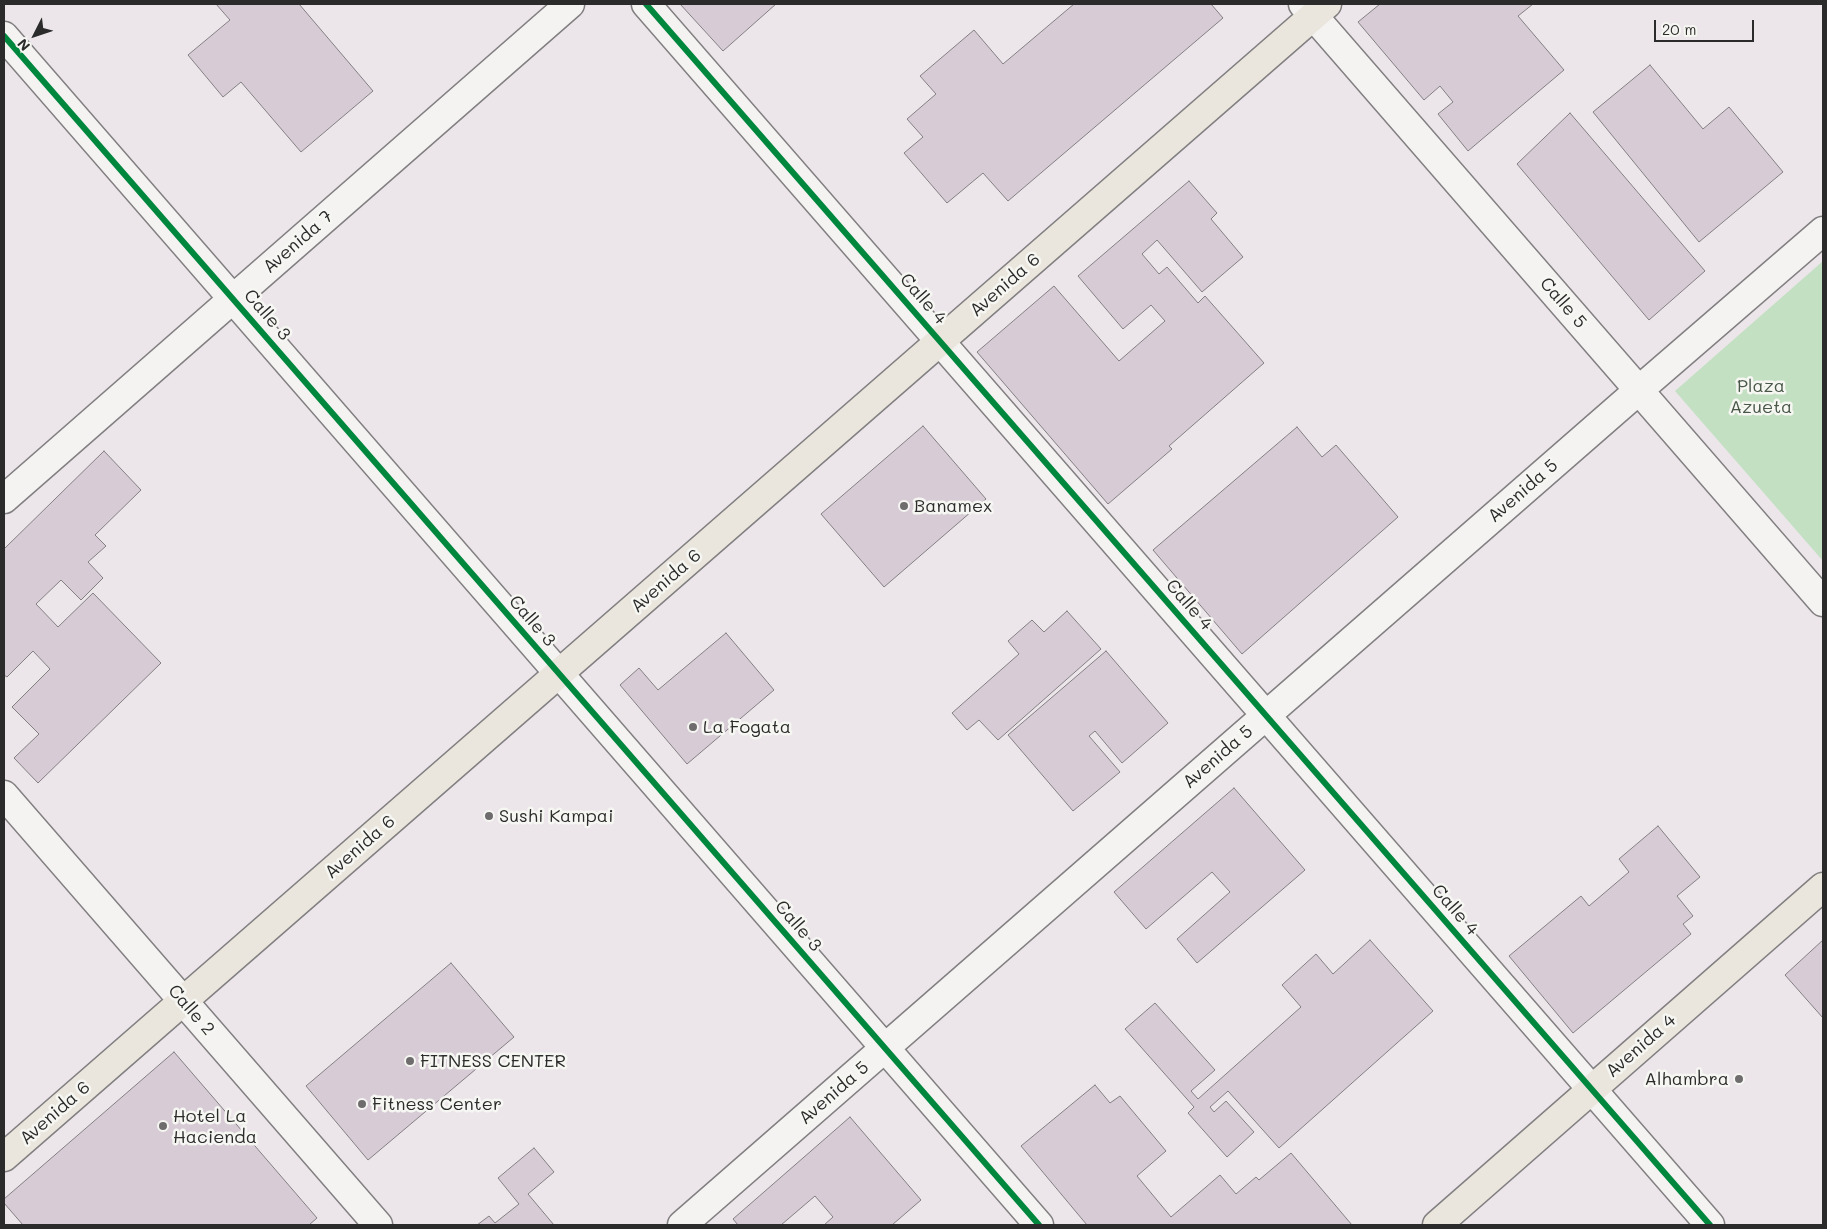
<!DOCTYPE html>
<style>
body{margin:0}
#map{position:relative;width:1827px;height:1229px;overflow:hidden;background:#ece6eb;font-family:Mali,sans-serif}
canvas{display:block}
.frame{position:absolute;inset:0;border:5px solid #2b2b2b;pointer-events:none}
.north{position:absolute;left:10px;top:10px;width:50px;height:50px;-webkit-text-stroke:4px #f6f6f2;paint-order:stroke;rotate:229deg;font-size:14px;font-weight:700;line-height:20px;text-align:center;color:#2b2b2b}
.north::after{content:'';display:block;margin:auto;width:18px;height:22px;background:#2b2b2b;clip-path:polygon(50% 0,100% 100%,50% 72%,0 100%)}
.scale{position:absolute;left:1654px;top:20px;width:100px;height:22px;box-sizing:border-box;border:2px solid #2b2b2b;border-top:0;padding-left:6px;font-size:15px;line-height:18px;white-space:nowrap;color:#2b2b2b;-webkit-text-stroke:4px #f6f6f2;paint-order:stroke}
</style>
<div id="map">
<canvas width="1827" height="1229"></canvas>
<div class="frame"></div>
<div class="north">N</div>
<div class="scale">20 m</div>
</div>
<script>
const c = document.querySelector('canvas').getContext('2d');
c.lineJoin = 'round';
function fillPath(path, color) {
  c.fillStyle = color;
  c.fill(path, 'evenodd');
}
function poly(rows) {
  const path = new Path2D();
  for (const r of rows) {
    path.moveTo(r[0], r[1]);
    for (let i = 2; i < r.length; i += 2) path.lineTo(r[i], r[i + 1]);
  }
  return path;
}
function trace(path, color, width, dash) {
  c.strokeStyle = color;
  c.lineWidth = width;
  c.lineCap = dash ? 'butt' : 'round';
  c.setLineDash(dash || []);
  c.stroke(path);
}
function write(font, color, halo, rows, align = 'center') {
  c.font = font + ' Mali,sans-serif';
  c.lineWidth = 5;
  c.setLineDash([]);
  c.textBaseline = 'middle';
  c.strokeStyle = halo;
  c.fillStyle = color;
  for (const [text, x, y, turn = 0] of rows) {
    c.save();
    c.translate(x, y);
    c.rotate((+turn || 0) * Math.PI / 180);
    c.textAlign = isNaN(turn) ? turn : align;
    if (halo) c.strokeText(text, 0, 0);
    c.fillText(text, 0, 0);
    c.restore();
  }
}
fillPath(poly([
 [1823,261,1823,561,1675,391]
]), '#c3e0c2');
const building = poly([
 [216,4,299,4,373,91,301,152,241,82,223,97,188,55,230,20,216,4],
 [680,4,776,4,723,51,680,4],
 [1074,4,1211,4,1223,18,1008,201,983,173,947,203,904,153,923,137,907,119,936,94,920,76,974,30,1003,64,1074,4],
 [1380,4,1533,4,1518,16,1564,70,1468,151,1438,114,1453,102,1440,86,1424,100,1358,22,1380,4],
 [1650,65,1703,129,1729,107,1783,172,1699,242,1593,112,1650,65],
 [1570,113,1705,271,1649,320,1517,164,1570,113],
 [1189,181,1217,213,1211,219,1243,257,1202,292,1157,240,1142,254,1159,274,1167,267,1198,303,1205,296,1264,363,1169,446,1172,449,1108,504,977,352,1054,286,1119,361,1165,321,1151,305,1123,329,1078,276,1189,181],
 [923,426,986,499,884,587,821,514,923,426],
 [1297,427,1322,457,1336,445,1398,517,1242,654,1153,550,1297,427],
 [104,451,141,490,95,535,106,546,88,562,103,578,81,600,61,580,36,604,58,627,93,593,161,663,38,783,14,758,39,734,12,707,50,669,33,651,7,677,4,675,4,549,104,451],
 [1067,611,1101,649,998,740,979,720,967,730,952,713,1019,654,1008,641,1032,620,1044,632,1067,611],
 [726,633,774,690,687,764,620,685,639,668,658,690,726,633],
 [1106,651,1168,723,1122,763,1095,731,1089,736,1120,772,1073,811,1008,735,1106,651],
 [1234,788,1305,870,1197,963,1177,939,1230,892,1212,872,1146,929,1114,892,1234,788],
 [1658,826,1700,877,1677,896,1693,916,1683,924,1691,934,1573,1033,1509,956,1581,896,1589,906,1629,872,1619,859,1658,826],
 [1370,940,1433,1011,1279,1148,1228,1091,1210,1107,1214,1112,1226,1101,1254,1132,1227,1157,1188,1113,1194,1107,1125,1029,1155,1003,1215,1070,1191,1091,1198,1099,1301,1007,1282,985,1316,954,1333,974,1370,940],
 [1823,940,1823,1018,1785,975,1823,940],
 [451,963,514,1037,368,1160,306,1086,451,963],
 [174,1052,317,1218,309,1225,23,1225,4,1203,4,1199,174,1052],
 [1095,1085,1110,1103,1120,1096,1166,1151,1137,1176,1171,1217,1220,1175,1236,1194,1256,1177,1259,1180,1291,1153,1352,1225,1087,1225,1021,1146,1095,1085],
 [850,1117,921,1200,892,1225,824,1225,833,1217,815,1196,781,1225,738,1225,733,1219,850,1117],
 [534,1148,554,1172,528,1194,554,1225,477,1225,489,1216,495,1223,519,1204,498,1178,534,1148]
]);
fillPath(building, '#d7ccd6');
trace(building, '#827f81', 1);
const minor = poly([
 [646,4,1710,1225],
 [1303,4,1823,602],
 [4,36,1039,1225],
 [4,499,570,4],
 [4,795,378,1225],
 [682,1225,1639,390,1823,231]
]);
const major = poly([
 [4,1157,1327,4],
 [1437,1225,1823,887]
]);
trace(minor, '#827f81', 31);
trace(major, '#827f81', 31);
trace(minor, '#f4f3f2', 28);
trace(major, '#eae6dd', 28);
trace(poly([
 [646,4,1710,1225],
 [4,36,1039,1225]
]), '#00873e', 6);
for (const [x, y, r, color] of [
 [904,506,5,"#6f6c6e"],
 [693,727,5,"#6f6c6e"],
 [489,816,5,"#6f6c6e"],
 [410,1061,5,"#6f6c6e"],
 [1739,1079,5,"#6f6c6e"],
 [362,1104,5,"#6f6c6e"],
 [163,1126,5,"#6f6c6e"]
]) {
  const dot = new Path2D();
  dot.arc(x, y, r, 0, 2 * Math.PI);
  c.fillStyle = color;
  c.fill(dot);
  trace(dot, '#f6f6f2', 2);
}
write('18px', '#2b2b2b', '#f6f6f2', [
 ["Avenida 7",298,242,-41],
 ["Avenida 6",1005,285,-41],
 ["Calle 4",923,299,49],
 ["Calle 5",1563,303,49],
 ["Calle 3",267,315,49],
 ["Avenida 5",1523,491,-41],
 ["Avenida 6",666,581,-41],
 ["Calle 4",1189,605,49],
 ["Calle 3",532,621,49],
 ["Avenida 5",1218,757,-41],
 ["Avenida 6",360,847,-41],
 ["Calle 4",1455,910,49],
 ["Calle 3",798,926,49],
 ["Calle 2",191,1010,49],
 ["Avenida 4",1641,1046,-41],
 ["Avenida 5",834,1093,-41],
 ["Avenida 6",55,1113,-41]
]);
write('18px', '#485748', '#f6f6f2', [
 ["Plaza",1761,386],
 ["Azueta",1761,407]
]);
write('18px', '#2b2b2b', '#f6f6f2', [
 ["Banamex",914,506],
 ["La Fogata",703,727],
 ["Sushi Kampai",499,816],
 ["FITNESS CENTER",420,1061],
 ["Alhambra",1729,1079,"right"],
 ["Fitness Center",372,1104],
 ["Hotel La",173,1116],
 ["Hacienda",173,1137]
], 'left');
</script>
